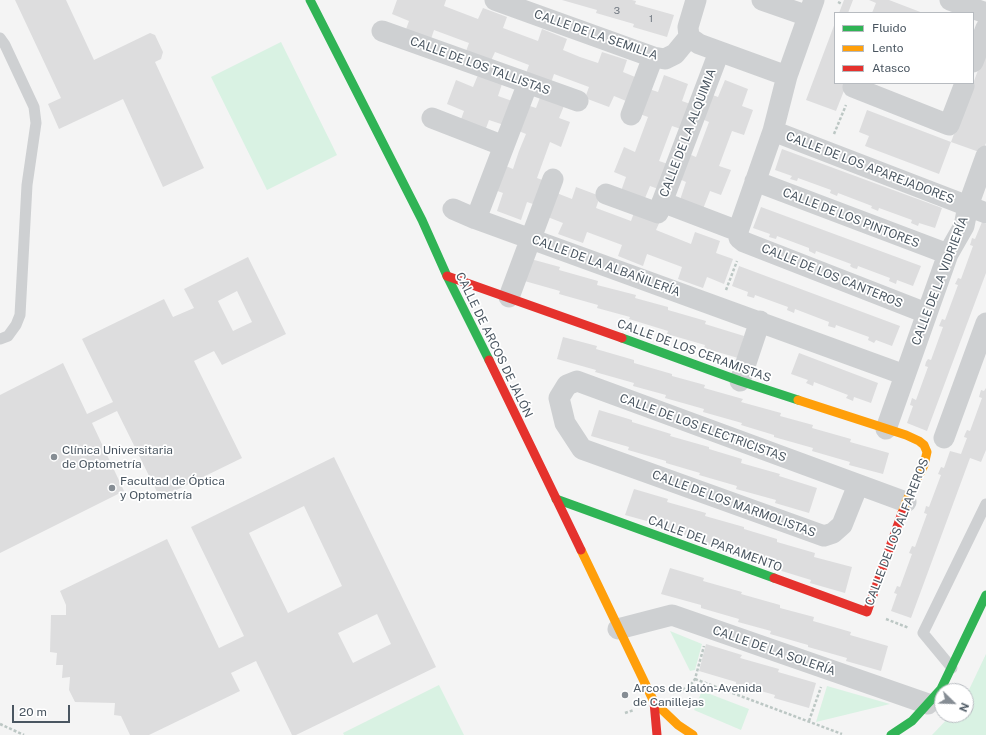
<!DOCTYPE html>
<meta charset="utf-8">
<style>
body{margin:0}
#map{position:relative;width:986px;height:735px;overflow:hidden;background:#f4f4f4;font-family:"Public Sans",sans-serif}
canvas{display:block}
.legend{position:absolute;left:834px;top:12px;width:140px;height:72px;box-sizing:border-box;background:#fff;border:1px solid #b7bbc0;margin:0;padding:5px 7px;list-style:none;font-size:12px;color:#4a5661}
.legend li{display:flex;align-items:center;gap:8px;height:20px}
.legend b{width:20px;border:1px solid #b7bbc0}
.north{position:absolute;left:934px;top:683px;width:40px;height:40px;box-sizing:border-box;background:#fff;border:1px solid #b7bbc0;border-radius:50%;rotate:113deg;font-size:11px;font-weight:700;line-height:16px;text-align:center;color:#4a5661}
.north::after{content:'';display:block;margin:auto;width:14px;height:18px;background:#868d94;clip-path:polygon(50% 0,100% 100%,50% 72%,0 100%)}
.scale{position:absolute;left:12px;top:705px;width:58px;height:18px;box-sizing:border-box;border:2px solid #4a5661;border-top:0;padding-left:5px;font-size:12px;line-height:14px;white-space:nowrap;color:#4a5661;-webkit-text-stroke:3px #fff;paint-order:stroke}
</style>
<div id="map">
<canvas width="986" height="735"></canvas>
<ul class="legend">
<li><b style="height:5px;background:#30b455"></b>Fluido</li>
<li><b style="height:5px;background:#ff9f0a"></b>Lento</li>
<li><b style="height:5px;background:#e5322d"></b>Atasco</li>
</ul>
<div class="north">N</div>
<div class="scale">20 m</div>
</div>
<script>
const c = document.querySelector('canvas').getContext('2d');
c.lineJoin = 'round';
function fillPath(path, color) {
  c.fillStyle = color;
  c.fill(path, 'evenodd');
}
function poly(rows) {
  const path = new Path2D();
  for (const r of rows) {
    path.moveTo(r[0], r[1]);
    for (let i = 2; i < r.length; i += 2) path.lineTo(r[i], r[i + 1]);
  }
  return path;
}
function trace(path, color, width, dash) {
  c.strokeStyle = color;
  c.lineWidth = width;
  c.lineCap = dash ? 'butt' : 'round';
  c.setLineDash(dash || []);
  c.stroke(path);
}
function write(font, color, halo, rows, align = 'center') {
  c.font = font + ' "Public Sans",sans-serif';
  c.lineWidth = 3.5;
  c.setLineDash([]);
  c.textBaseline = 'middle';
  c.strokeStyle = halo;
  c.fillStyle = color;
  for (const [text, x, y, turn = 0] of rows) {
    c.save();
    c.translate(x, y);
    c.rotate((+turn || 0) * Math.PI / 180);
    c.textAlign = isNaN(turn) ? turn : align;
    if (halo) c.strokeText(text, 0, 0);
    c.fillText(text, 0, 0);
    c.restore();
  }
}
fillPath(poly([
 [281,42,337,155,267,190,211,77],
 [670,631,702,644,695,670,690,671],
 [986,654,986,735,932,735,951,715,966,715,966,696],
 [439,685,464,735,344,735,343,733],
 [827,686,890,704,816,722],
 [702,691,749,709,741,730,694,710]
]), '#d9f2e3');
fillPath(poly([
 [15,0,66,0,94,60,150,33,155,35,163,52,161,59,155,62,204,168,163,187,123,99,59,129,48,104,61,98],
 [397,0,446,0,444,6,478,19,483,8,507,17,503,28,538,41,542,29,567,39,563,50,580,57,598,63,602,52,627,60,623,72,640,79,631,103,614,96,609,107,585,98,589,87,554,74,550,86,525,76,529,65,495,52,490,63,465,54,469,43,434,30,430,42,405,32,409,21,392,14],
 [562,0,632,0,636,1,635,4,674,15,667,37,633,27,634,24,596,13,597,10],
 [844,0,853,0,848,13,839,13],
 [869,0,889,0,923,13,872,13,876,3],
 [835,23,835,83,847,83,836,111,806,100],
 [986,49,986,143,982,153,951,142,939,174,865,146,869,136,859,132,867,110,951,142],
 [478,75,502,84,498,96,515,102,507,126,489,120,485,131,460,122,464,111,447,104,456,80,473,87],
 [664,75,688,84,682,101,693,105,684,130,672,126,659,161,671,165,661,190,650,186,643,203,620,194,626,177,614,172,624,147,635,152,648,117,637,113,646,88,658,92],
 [725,80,748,89,742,106,753,110,744,135,732,131,719,166,731,170,721,195,710,191,703,209,680,200,686,182,675,177,684,152,696,157,709,122,697,117,707,93,718,97],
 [542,92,566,101,559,118,570,122,561,147,550,142,537,178,548,182,539,206,527,202,521,220,497,211,503,193,492,189,501,164,513,169,519,151,526,134,514,129,524,104,536,108],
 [782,149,942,208,935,228,919,223,918,226,911,223,912,220,879,208,878,211,871,208,872,206,838,193,837,196,830,193,831,190,798,178,797,181,790,179,792,176,775,170],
 [576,187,600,196,596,208,631,221,635,210,661,219,656,230,691,244,695,232,720,241,716,253,733,259,724,284,707,277,703,288,678,279,682,267,647,254,643,266,618,256,622,245,587,232,583,243,558,234,563,223,545,216,554,192,572,199],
 [761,207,921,266,913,286,897,280,896,284,889,281,890,278,858,266,857,269,853,268,850,266,851,264,816,251,815,254,809,251,809,248,777,236,776,239,769,237,770,234,753,228],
 [982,222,986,224,986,273,927,431,907,423,913,406,910,405,912,398,916,400,928,367,925,366,926,362,928,359,931,360,943,327,939,326,942,319,945,320,958,285,955,284,958,278,961,279,973,246,970,245,971,242,972,238,975,239],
 [248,257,286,334,222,365,214,351,194,361,242,458,160,498,117,411,92,423,124,491,0,553,0,395,63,363,87,414,113,402,82,339,164,299,173,317,194,308,184,289],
 [237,291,252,322,233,331,218,301],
 [527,258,560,267,559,270,598,281,597,285,636,295,635,298,668,307,668,310,706,321,705,324,744,336,738,358,704,348,705,345,667,334,668,331,629,319,630,317,597,308,598,305,559,294,560,291,521,280],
 [739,266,900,326,892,346,876,340,874,343,868,340,869,337,836,325,835,328,828,326,829,322,795,309,794,313,787,310,788,307,755,295,754,298,747,296,748,292,732,286],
 [563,337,597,346,596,349,634,360,634,363,672,374,672,376,705,385,704,388,743,399,741,402,781,413,780,416,813,425,812,428,851,439,850,442,889,453,883,474,849,465,850,462,812,451,813,448,774,437,774,435,741,425,742,423,703,412,704,409,665,398,666,395,633,386,634,383,595,372,596,370,557,359],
 [799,353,878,383,871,403,854,397,853,401,846,398,848,395,814,382,813,386,806,383,808,380,791,374],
 [986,388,986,450,981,462,970,458,911,618,891,611,897,594,894,593,897,586,900,587,912,554,909,553,912,546,915,547,927,514,924,513,925,510,926,506,929,507,941,475,938,474,941,467,944,468,950,451,961,454,967,438,964,437,965,434,967,430,970,431,982,398,979,397,981,390,984,391],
 [599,410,632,420,632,422,671,434,670,436,709,447,709,449,742,459,741,463,780,474,779,476,817,488,809,513,775,503,776,500,736,489,737,486,699,475,700,473,666,463,666,461,628,450,629,447,591,436],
 [334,457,436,667,296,735,292,735,256,661,231,673,240,691,149,735,130,735,121,716,114,715,115,703,75,702,69,690,70,677,62,678,63,665,56,665,57,653,50,652,51,615,66,615,66,605,60,591,167,539,219,648,244,636,191,527],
 [304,506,342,586,288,613,249,533],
 [377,614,391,644,353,663,338,633],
 [634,489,668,499,667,502,706,513,705,516,744,527,744,529,777,539,777,542,815,553,814,557,852,567,845,593,810,583,811,580,772,568,735,555,735,552,702,543,703,540,665,529,665,526,625,515],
 [670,568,704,578,703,581,742,592,741,594,780,605,780,608,814,617,813,621,851,632,850,635,888,646,881,671,846,661,847,658,808,647,808,645,770,634,771,631,738,622,739,619,701,608,701,605,661,594],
 [706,644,742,655,740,658,779,669,778,672,816,683,809,708,774,698,775,695,736,684,736,682,699,671]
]), '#ddddde');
trace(poly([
 [838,2,842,4],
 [834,134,846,105],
 [726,290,737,261],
 [886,619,909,628],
 [695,679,842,734],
 [673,693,689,687,695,679,704,646],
 [625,713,634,710],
 [809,721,821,687],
 [0,724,24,735]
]), '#bcc7c4', 2.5, [3, 2]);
trace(poly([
 [0,38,5,45,34,107,36,123,27,185,20,315,16,325,8,336,0,339],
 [952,668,923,633,986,504]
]), '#ced0d2', 11);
trace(poly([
 [495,0,653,57,665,59,675,54,689,37],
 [696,0,688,27,689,37,699,44,787,76],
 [762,0,808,16],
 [814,0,787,76,773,131,738,231,739,238,744,242,926,313],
 [950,0,986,13],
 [382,31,578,101],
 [973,62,986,28],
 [853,87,949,125,964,86],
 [631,115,653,57],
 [432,118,504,146],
 [773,131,986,213],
 [755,181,948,254],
 [606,194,658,213,719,52],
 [662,202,738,231],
 [453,209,476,219,905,375],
 [476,219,528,83],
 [509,297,553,179],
 [740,381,760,321],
 [886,429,948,254,964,226,968,206,986,156],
 [944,438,986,323],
 [858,485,842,525,833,533,824,536,582,449,565,423,559,398,567,385,577,381,906,502],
 [618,629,672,615,928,704]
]), '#ced0d2', 21);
trace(poly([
 [310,0,422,220,447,276,489,360],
 [622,338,740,381,798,400],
 [556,499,774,578],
 [891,735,912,721,941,689,986,595]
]), '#30b455', 9);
trace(poly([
 [798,400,906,435,919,441,924,445,927,452,924,465,906,502,902,513],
 [581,550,654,702,678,725,693,735]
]), '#ff9f0a', 9);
trace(poly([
 [447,276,622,338],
 [489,360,581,550],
 [774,578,867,612,902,513],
 [654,702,657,735]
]), '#e5322d', 9);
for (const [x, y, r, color] of [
 [54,457,4,"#868d94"],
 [112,488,4,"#868d94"],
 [625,695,4,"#868d94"]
]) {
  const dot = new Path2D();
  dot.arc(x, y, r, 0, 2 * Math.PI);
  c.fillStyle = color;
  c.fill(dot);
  trace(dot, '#fff', 1.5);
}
write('10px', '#707881', null, [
 ["3",617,11],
 ["1",651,19]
]);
write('12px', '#4a5661', '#fff', [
 ["CALLE DE LA SEMILLA",596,35,19],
 ["CALLE DE LOS TALLISTAS",480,66,20],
 ["CALLE DE LA ALQUIMIA",688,133,-69],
 ["CALLE DE LOS APAREJADORES",870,168,21],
 ["CALLE DE LOS PINTORES",851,218,21],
 ["CALLE DE LA ALBAÑILERÍA",606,266,20],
 ["CALLE DE LOS CANTEROS",832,276,22],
 ["CALLE DE LA VIDRIERÍA",940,281,-69],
 ["CALLE DE ARCOS DE JALÓN",494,345,64],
 ["CALLE DE LOS CERAMISTAS",694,351,20],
 ["CALLE DE LOS ELECTRICISTAS",703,428,20],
 ["CALLE DE LOS MARMOLISTAS",734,504,20],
 ["CALLE DE LOS ALFAREROS",897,532,-69],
 ["CALLE DEL PARAMENTO",715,544,20],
 ["CALLE DE LA SOLERÍA",774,651,19]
]);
write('12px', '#4a5661', '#fff', [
 ["Clínica Universitaria",62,450],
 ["de Optometría",62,464],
 ["Facultad de Óptica",120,481],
 ["y Optometría",120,495],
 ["Arcos de Jalón-Avenida",633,688],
 ["de Canillejas",633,702]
], 'left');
</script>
